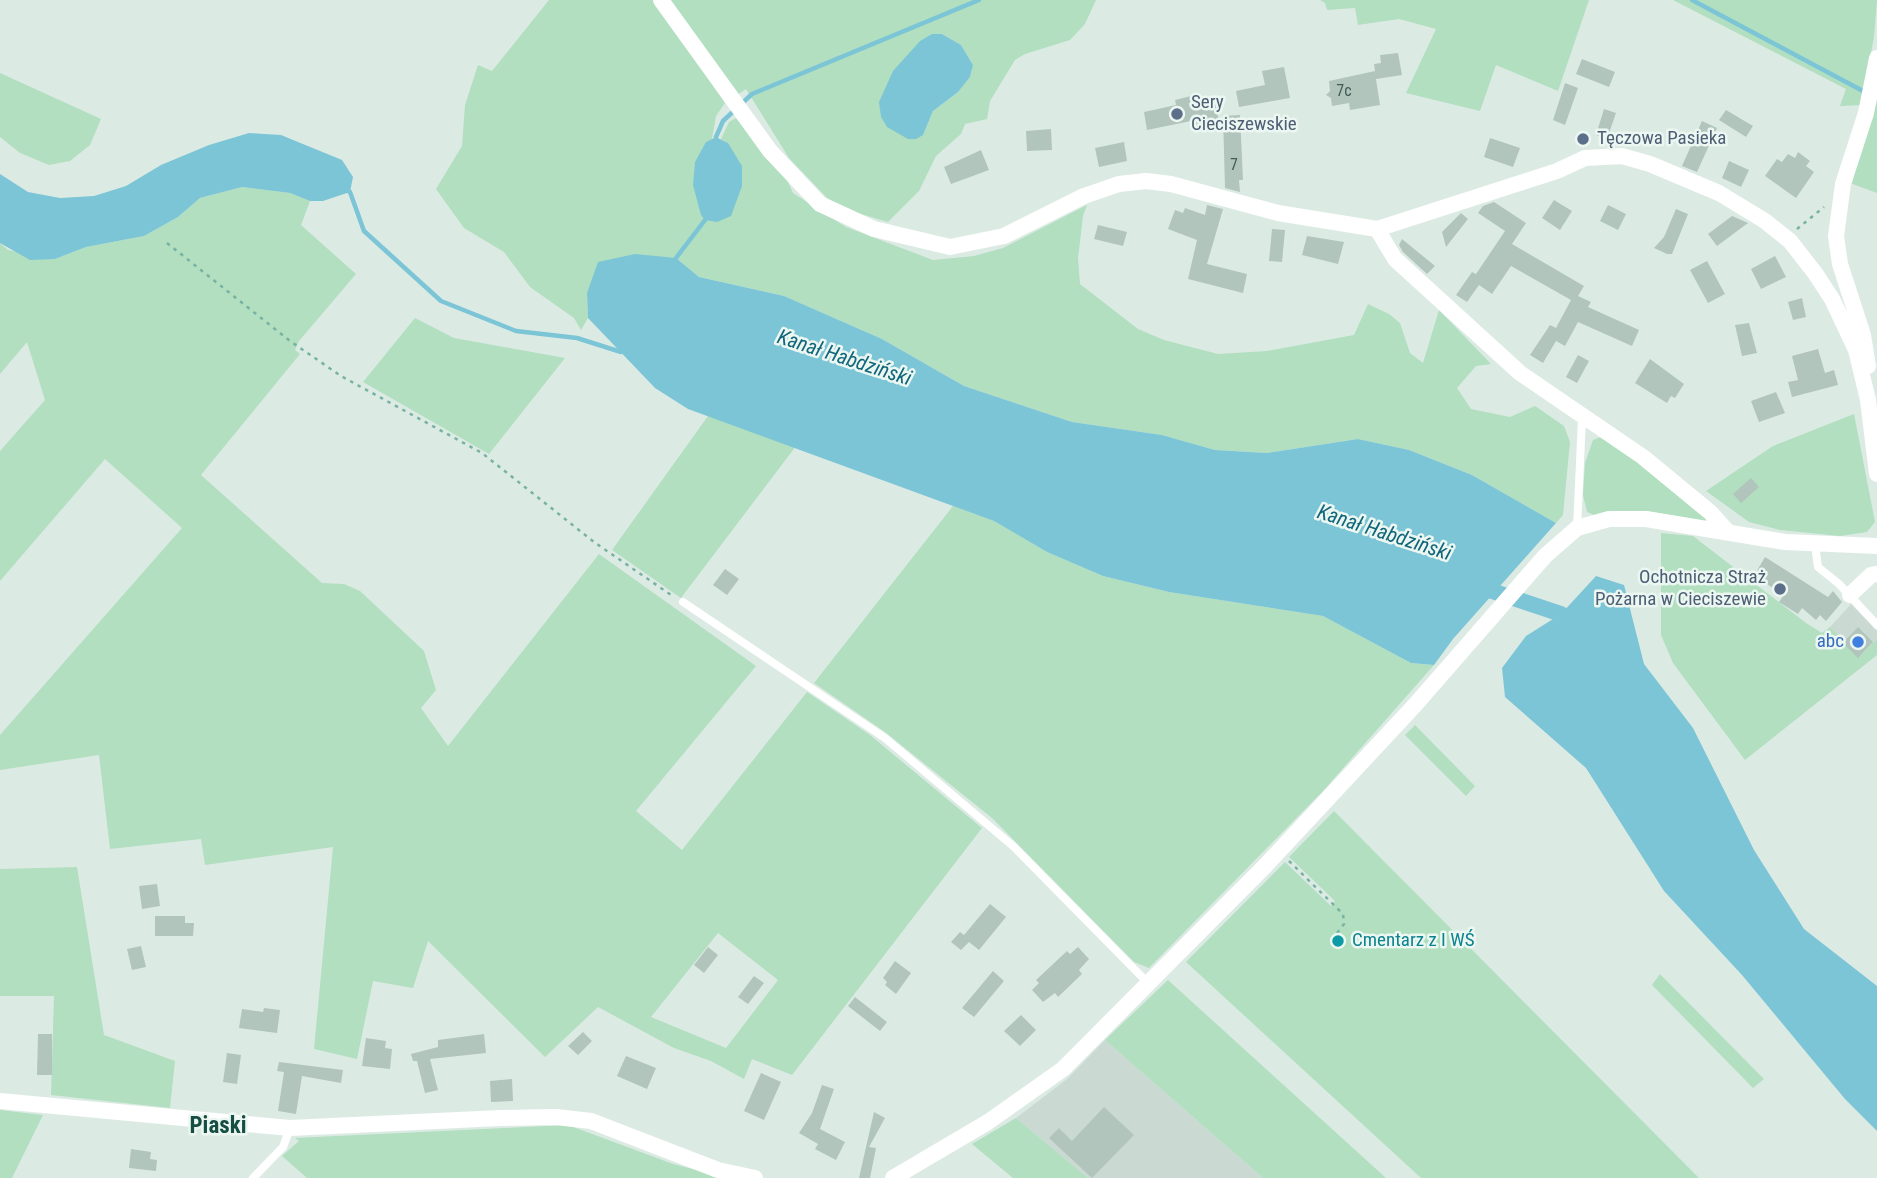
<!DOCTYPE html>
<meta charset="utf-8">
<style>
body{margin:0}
canvas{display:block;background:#dceae4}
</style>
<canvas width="1877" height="1178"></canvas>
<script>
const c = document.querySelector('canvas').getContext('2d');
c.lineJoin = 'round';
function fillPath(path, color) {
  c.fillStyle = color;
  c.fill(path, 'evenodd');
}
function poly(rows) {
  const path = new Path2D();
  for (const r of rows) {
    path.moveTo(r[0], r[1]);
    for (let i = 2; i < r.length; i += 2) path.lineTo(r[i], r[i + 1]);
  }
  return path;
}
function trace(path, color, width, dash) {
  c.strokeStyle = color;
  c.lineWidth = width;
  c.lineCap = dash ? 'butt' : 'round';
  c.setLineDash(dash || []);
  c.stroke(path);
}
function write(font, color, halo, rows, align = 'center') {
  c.font = font + ' "Roboto Condensed",sans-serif';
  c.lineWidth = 5;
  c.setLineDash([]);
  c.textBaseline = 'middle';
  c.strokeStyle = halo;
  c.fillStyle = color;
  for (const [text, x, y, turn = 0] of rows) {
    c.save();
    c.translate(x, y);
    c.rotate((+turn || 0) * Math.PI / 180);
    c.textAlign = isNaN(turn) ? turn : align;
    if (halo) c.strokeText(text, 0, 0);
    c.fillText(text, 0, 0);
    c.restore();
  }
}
fillPath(poly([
 [1851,604,1877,631,1877,639,1858,658,1830,627],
 [1105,1040,1263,1178,1088,1178,1016,1118,1067,1079]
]), '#cadad3');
fillPath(poly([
 [549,0,654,0,725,103,716,116,712,139,706,142,728,143,721,139,729,122,736,118,787,180,793,193,846,227,933,260,974,256,1003,248,1087,205,1083,216,1078,258,1080,284,1138,329,1164,340,1218,354,1267,351,1354,335,1368,304,1389,314,1400,323,1410,353,1423,363,1439,310,1491,364,1476,366,1457,388,1471,409,1510,417,1535,406,1564,426,1570,442,1563,515,1556,523,1472,475,1409,450,1358,439,1267,453,1215,450,1162,435,1072,422,964,386,882,339,784,296,699,277,676,258,587,293,588,318,581,330,574,318,530,287,504,252,464,228,436,189,462,146,465,105,478,65,492,71],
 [668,0,1096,0,1085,24,1070,40,1025,54,1015,60,990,101,987,119,965,124,961,134,936,156,919,191,888,222,861,214,828,199,789,158,746,89,737,95],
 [942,34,961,45,973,65,970,77,958,92,933,111,923,135],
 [1320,0,1589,0,1558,91,1496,65,1480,111,1406,93,1436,29,1399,19,1358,25,1355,8,1327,10,1325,3],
 [1673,0,1877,0,1874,37,1861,105,1840,106,1846,89],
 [0,73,101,119,90,145,70,161,49,165,20,153,0,137],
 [1877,99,1877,193,1850,183],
 [242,187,290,193,310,201,301,225,356,274,299,341,295,350,300,354,201,475,322,583,344,584,360,591,424,651,436,690,421,708,448,746,599,554,756,666,636,811,682,850,807,692,870,735,982,828,792,1075,752,1059,744,1079,711,1061,674,1048,598,1007,545,1057,428,941,413,988,373,981,357,1059,314,1049,333,847,205,865,201,839,110,849,99,755,0,770,0,735,182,528,105,459,0,581,0,451,45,400,27,342,0,374,0,243,8,250,55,259,86,247,144,236,178,217,200,198],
 [718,933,778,980,726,1048,651,1017],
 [415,318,454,338,565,358,489,454,363,382],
 [1854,414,1875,522,1867,532,1840,536,1780,530,1749,522,1706,491,1773,446],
 [708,416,796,446,681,598,612,550],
 [1601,437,1619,446,1706,518,1705,521,1646,511,1594,515,1587,512,1583,495,1585,463,1593,440],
 [953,506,994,521,1047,552,1103,576,1169,592,1323,616,1411,663,1434,665,1323,791,1149,968,1134,962,992,818,885,732,814,683],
 [1661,533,1693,536,1806,623,1822,633,1830,627,1859,657,1877,639,1877,655,1745,760,1673,663,1661,635],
 [1415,725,1475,786,1466,796,1405,735],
 [1334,811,1507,985,1699,1178,1421,1178,1186,962,1285,862,1331,906,1335,901,1289,857],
 [77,867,104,1035,175,1061,170,1108,51,1095,54,996,0,996,0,869],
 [1660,974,1764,1079,1753,1088,1652,985],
 [1168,980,1386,1178,1263,1178,1105,1040],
 [0,1110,43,1115,12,1178,0,1178],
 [1016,1118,1088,1178,1013,1178,972,1144],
 [568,1125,673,1164,728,1178,307,1178,282,1156,299,1141,295,1138]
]), '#b1dfbf');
fillPath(poly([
 [932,34,942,34,961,45,973,65,970,77,958,92,933,111,923,135,916,139,908,139,887,127,881,117,879,102,893,71,920,41],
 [249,133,281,135,342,160,353,177,350,192,323,201,310,201,290,193,242,187,200,198,178,217,144,236,86,247,55,259,30,260,0,243,0,174,28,192,60,198,94,196,126,186,161,165,209,145],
 [716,137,728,143,742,166,742,186,731,216,717,222,705,220,701,215,693,185,695,162,706,142],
 [635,254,676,258,699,277,784,296,882,339,964,386,1072,422,1162,435,1215,450,1267,453,1358,439,1409,450,1472,475,1556,523,1453,639,1434,665,1411,663,1323,616,1169,592,1103,576,1047,552,994,521,688,409,655,388,588,318,587,293,598,262],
 [1596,576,1624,585,1644,664,1693,728,1754,850,1804,929,1877,986,1877,1131,1845,1099,1742,975,1664,891,1586,768,1505,697,1502,668,1526,636,1561,614]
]), '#7cc5d7');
trace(poly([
 [1692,0,1863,91],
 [716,137,723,121,752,94,979,0],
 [345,189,350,192,364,231,441,301,516,331,577,338,621,352,626,350],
 [676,258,705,220]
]), '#7cc5d7', 4.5);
trace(poly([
 [1474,585,1561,614,1571,629]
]), '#7cc5d7', 16);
fillPath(poly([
 [1398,53,1402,75,1376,79,1380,105,1350,110,1349,103,1332,106,1331,98,1326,95,1330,91,1329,81,1375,71,1374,64,1381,63,1380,55],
 [1582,59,1615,72,1609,87,1576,74],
 [1284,67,1290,98,1239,107,1236,91,1265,85,1262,71],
 [1565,83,1578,88,1565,125,1553,120],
 [1195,95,1197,100,1214,96,1219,121,1193,126,1191,121,1147,130,1144,112,1176,105,1175,100],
 [1604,109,1616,113,1607,139,1596,135],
 [1726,110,1753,126,1746,137,1719,120],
 [1240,115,1243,180,1239,180,1240,192,1225,188,1223,116],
 [1702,121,1717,128,1697,172,1682,166],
 [1051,129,1052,150,1027,151,1026,131],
 [1490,138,1520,148,1513,167,1484,157],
 [1124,142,1127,161,1099,167,1095,148],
 [981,150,989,170,951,184,944,167],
 [1798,152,1810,161,1806,166,1814,172,1796,198,1765,176,1777,159,1782,162,1788,154,1795,158],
 [1729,161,1749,170,1741,187,1722,178],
 [1554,200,1572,211,1560,230,1542,218],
 [1494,202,1526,223,1512,244,1584,286,1578,296,1591,302,1588,307,1639,330,1632,346,1578,322,1565,346,1556,341,1543,363,1530,355,1550,325,1556,328,1571,300,1511,266,1492,294,1479,285,1467,302,1456,295,1472,272,1476,274,1505,231,1478,213,1483,206],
 [1207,205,1223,209,1207,264,1247,274,1243,293,1188,279,1197,240,1168,229,1175,210,1183,213,1185,208,1205,215],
 [1608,205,1626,214,1618,230,1600,221],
 [1676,209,1688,214,1672,254,1667,254,1654,248,1664,237],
 [1461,213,1468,219,1446,247,1442,232],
 [1732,216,1748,223,1717,246,1708,234],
 [1098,225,1127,232,1123,246,1094,239],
 [1272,229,1285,230,1282,262,1269,261],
 [1307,236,1344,242,1338,264,1302,255],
 [1402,239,1435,266,1427,274,1403,252,1399,245],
 [1775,256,1786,277,1761,289,1751,269],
 [1707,261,1725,294,1708,303,1690,270],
 [1802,298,1806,317,1793,320,1788,302],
 [1749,323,1757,353,1742,356,1735,325],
 [1818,349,1825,373,1834,370,1838,385,1792,397,1788,382,1798,380,1792,356],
 [1578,355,1589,361,1577,383,1566,377],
 [1650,359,1684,384,1675,398,1671,396,1667,403,1635,383],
 [1776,392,1785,413,1759,422,1751,401],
 [1751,478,1759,487,1741,503,1733,494],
 [1765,557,1828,597,1833,591,1842,602,1826,621,1820,615,1816,620,1802,608,1798,614,1779,602,1784,595,1754,576],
 [725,569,739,579,727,595,713,585],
 [1858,627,1873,642,1858,658,1843,643],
 [157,884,160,906,142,909,139,886],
 [990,904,1006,917,979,950,969,942,961,950,951,942,960,932,964,935],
 [155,916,185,916,185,923,194,923,193,936,155,936],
 [141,946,146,967,132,970,127,949],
 [708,947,718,955,704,973,694,965],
 [1078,947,1089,959,1079,970,1082,974,1058,997,1055,993,1043,1002,1032,990,1039,983,1036,980,1067,951,1070,954],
 [895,961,911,973,896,994,885,985,887,982,883,978],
 [993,971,1004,981,974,1017,962,1008],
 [754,976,764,983,748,1004,738,997],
 [855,997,887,1022,880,1031,848,1006],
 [264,1008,280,1010,277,1033,239,1028,242,1009,263,1012],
 [1021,1015,1036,1030,1020,1046,1004,1031],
 [583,1032,592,1041,578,1055,568,1046],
 [38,1034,52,1034,52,1075,37,1075],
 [484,1034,486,1053,430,1059,438,1090,425,1093,417,1061,413,1061,411,1054,438,1047,438,1040],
 [366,1038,386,1041,385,1048,392,1049,390,1069,362,1066],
 [227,1053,241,1055,237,1084,223,1082],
 [626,1056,656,1068,647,1089,617,1076],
 [279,1062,343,1070,341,1083,302,1076,296,1114,278,1111,284,1072,277,1071],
 [761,1073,781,1082,764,1120,744,1111],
 [512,1079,513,1101,491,1102,490,1081],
 [822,1085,834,1089,820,1129,845,1142,836,1160,815,1149,818,1144,799,1133,812,1113],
 [1104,1107,1134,1135,1092,1178,1049,1138,1059,1128,1072,1141],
 [874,1112,885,1118,869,1147,876,1148,870,1178,859,1178],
 [131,1149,151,1152,150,1159,157,1160,156,1171,129,1168]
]), '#b1c5bd');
trace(poly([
 [1797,229,1824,207],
 [167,243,290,341,341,376,482,453,594,542,674,597],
 [1289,861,1343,914,1344,924,1337,933]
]), '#78b2a2', 2.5, [3.5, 5]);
trace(poly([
 [1577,528,1582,418],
 [1815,545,1818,567,1839,584,1877,625],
 [683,602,885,738,1013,846,1149,984],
 [253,1178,283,1147,290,1128]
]), '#fff', 8);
trace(poly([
 [661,0,770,151,820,204,874,229,950,247,1004,236,1084,196,1119,184,1146,181,1171,184,1278,213,1377,229,1557,171,1585,158,1622,156,1650,164,1719,193,1765,221,1790,241,1815,273,1832,299,1856,350,1868,400,1877,474],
 [1377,229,1395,259,1520,373,1643,457,1711,513,1728,532],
 [1868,366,1863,335,1840,264,1836,236,1843,184,1866,113,1877,58],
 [1850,595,1871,575,1877,574],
 [0,1101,290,1128,500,1118,556,1117,591,1121,718,1170,755,1178],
 [893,1178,988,1122,1063,1069,1266,865,1415,705,1545,556,1577,528,1609,519,1646,519,1785,542,1877,546]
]), '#fff', 16);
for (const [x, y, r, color] of [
 [1177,114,7,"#5c6f8a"],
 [1583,139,7,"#5c6f8a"],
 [1780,589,7,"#5c6f8a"],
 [1858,642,7,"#3f7fe0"],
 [1338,941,7,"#0f9aa8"]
]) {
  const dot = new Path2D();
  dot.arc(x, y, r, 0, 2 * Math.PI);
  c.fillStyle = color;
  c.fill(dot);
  trace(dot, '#ecf7f2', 2.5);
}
write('16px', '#415d56', null, [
 ["7c",1344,92],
 ["7",1234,166]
]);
write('19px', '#4e5e75', '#ecf7f2', [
 ["Sery",1191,103],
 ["Cieciszewskie",1191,125],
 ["Tęczowa Pasieka",1597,139],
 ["Ochotnicza Straż",1766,578,"right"],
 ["Pożarna w Cieciszewie",1766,600,"right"]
], 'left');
write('19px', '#366cbe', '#ecf7f2', [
 ["abc",1844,642]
], 'right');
write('19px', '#0d838f', '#ecf7f2', [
 ["Cmentarz z I WŚ",1352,941]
], 'left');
write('italic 21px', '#11667c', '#ecf7f2', [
 ["Kanał Habdziński",844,359,18],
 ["Kanał Habdziński",1384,534,18]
]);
write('bold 23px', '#174e43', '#ecf7f2', [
 ["Piaski",218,1127]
]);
</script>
